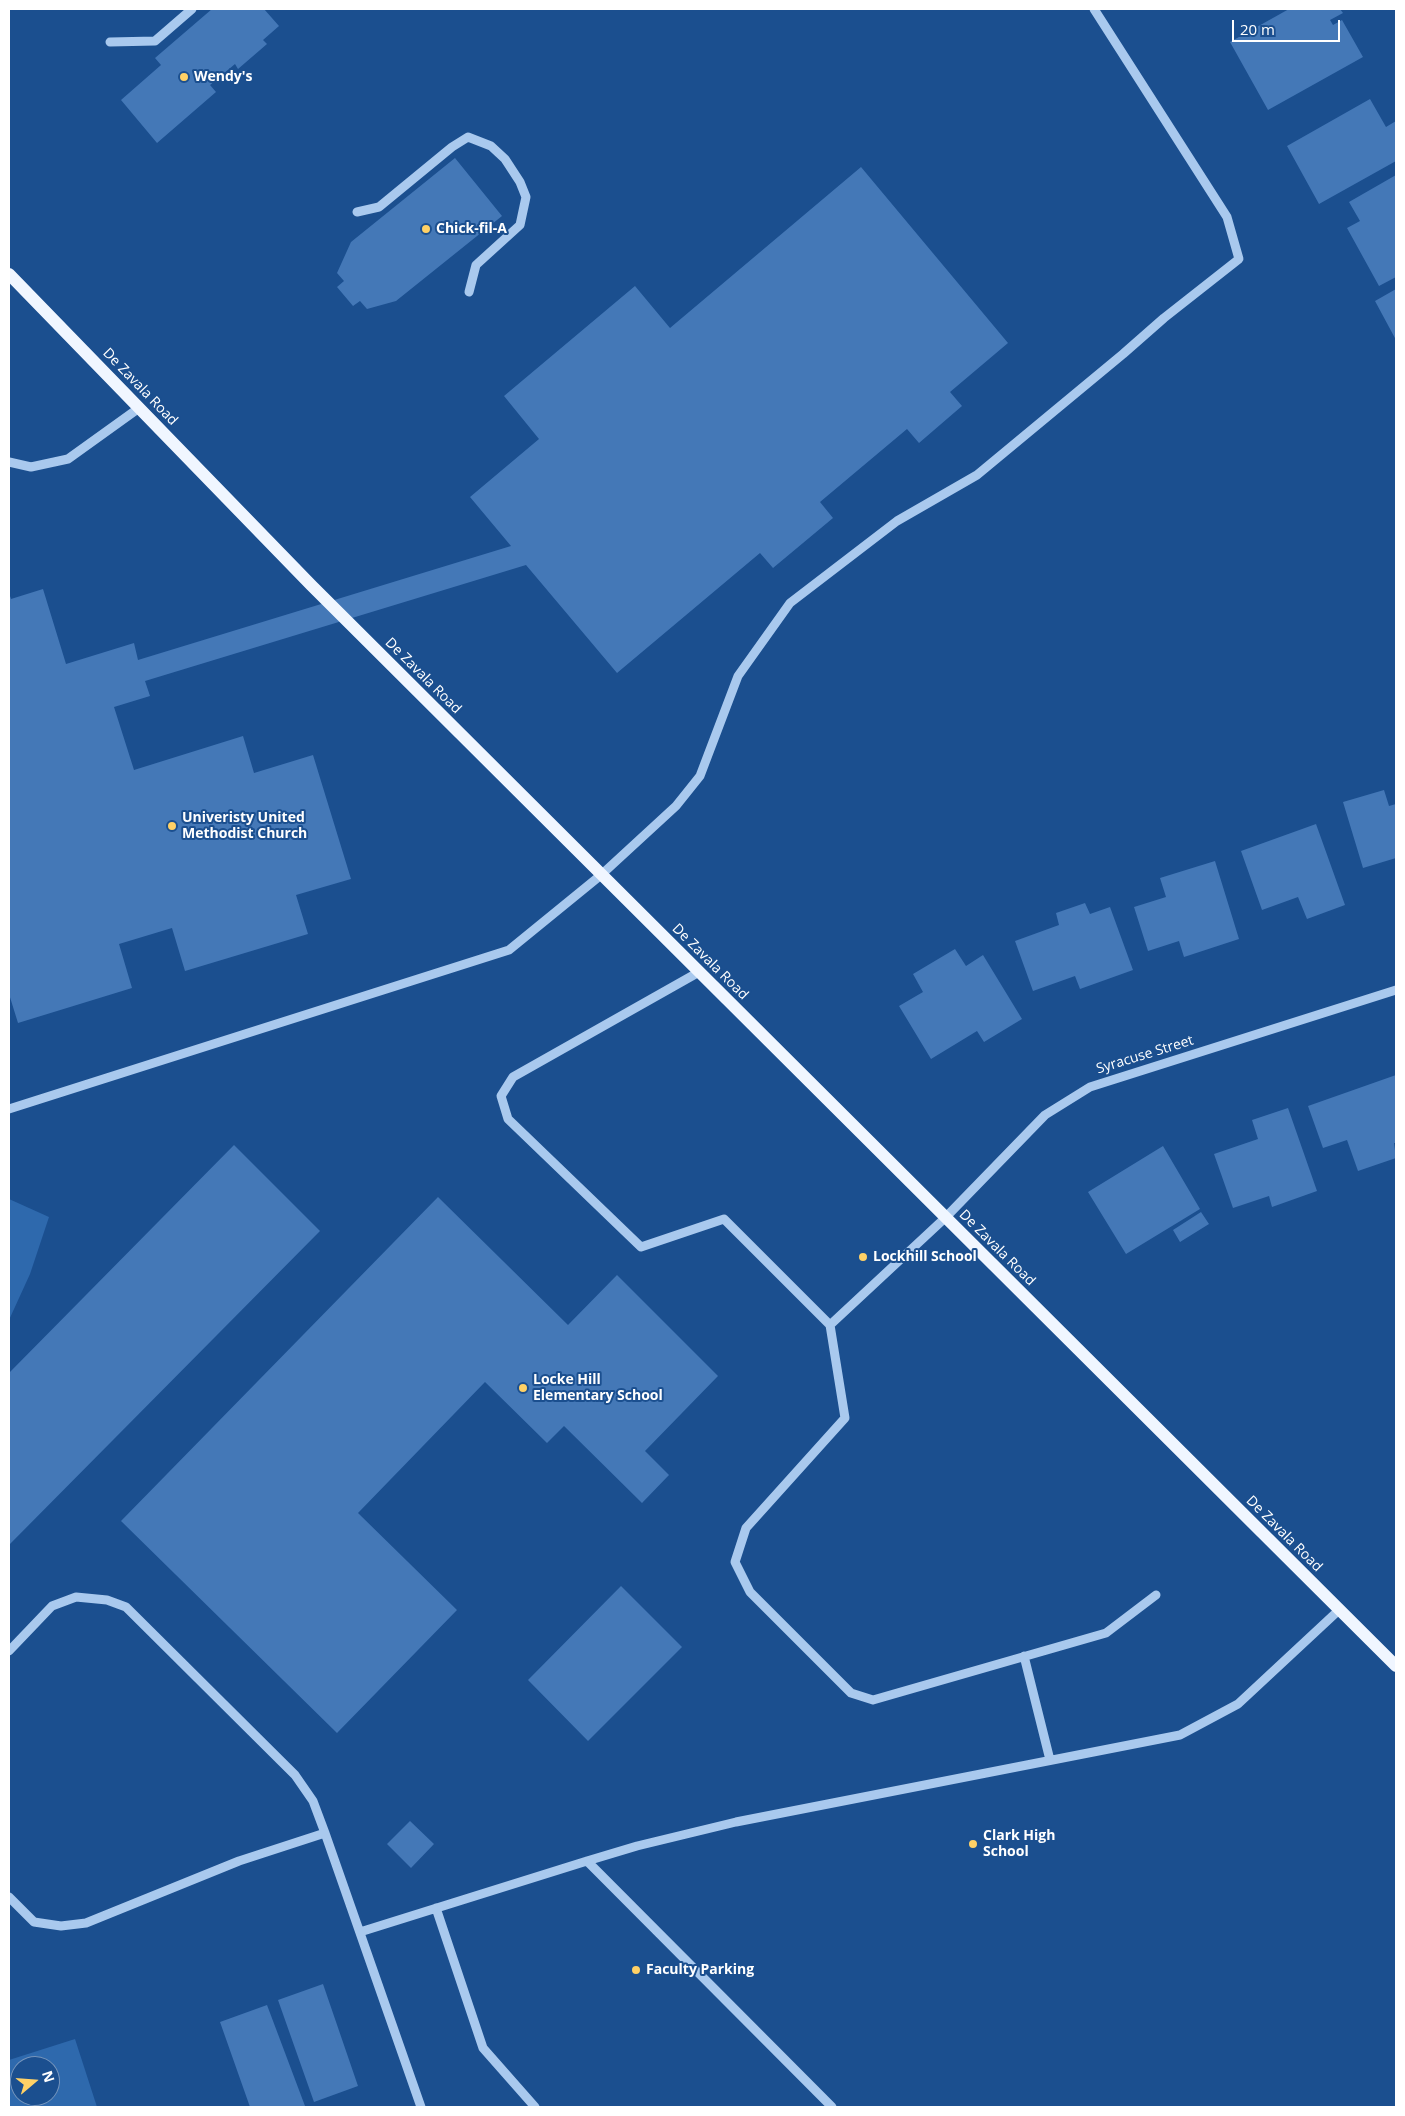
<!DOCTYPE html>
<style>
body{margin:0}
#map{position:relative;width:1405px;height:2116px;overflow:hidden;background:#1b4f8f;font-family:"Open Sans",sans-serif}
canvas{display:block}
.frame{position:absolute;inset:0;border:10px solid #fff;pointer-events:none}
.north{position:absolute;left:10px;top:2056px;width:50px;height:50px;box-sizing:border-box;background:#1b4f8f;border:1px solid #7695bc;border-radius:50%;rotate:72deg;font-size:14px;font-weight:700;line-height:20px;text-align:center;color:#fff}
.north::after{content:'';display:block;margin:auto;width:18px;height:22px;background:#ffd166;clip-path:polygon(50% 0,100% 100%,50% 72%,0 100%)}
.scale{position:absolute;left:1232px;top:20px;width:108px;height:22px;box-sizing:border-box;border:2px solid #fff;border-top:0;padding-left:6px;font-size:15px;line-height:18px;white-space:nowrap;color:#fff;-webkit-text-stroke:4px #1b4f8f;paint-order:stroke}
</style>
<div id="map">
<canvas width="1405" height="2116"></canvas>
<div class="frame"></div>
<div class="north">N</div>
<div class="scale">20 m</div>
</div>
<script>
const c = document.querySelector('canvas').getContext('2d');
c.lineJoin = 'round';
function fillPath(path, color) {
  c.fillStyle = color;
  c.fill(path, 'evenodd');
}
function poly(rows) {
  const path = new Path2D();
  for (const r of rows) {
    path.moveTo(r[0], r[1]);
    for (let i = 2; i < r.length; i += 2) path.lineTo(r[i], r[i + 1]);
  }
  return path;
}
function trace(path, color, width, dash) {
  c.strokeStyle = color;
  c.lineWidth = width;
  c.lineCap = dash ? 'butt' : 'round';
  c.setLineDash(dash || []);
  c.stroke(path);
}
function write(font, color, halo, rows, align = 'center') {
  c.font = font + ' "Open Sans",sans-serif';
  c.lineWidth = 4;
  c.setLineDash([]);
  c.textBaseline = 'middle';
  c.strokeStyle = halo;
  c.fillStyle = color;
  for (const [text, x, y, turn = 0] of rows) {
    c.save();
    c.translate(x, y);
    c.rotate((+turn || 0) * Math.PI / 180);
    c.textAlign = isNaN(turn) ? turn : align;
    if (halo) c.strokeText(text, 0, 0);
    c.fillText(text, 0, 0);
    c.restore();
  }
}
fillPath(poly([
 [9,1199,49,1217,30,1274,9,1320],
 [75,2039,97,2107,9,2107,9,2060],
 [20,2066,50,2066,50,2096,20,2096]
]), '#2e69ad');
fillPath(poly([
 [212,9,264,9,279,26,263,40,267,44,238,69,235,64,210,85,216,92,157,143,121,100,161,65,155,58],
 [1289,9,1340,9,1343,13,1330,20,1333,25,1342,20,1363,57,1268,110,1230,42],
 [1370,99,1386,127,1396,121,1396,161,1319,204,1287,146],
 [455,158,502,216,396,301,367,309,360,301,353,306,337,287,344,281,337,273,351,242],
 [861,167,1008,343,950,392,962,406,919,443,907,429,820,502,833,518,773,568,760,553,617,673,526,565,145,681,150,696,114,707,134,770,243,736,254,773,313,755,351,879,296,895,308,934,185,971,172,928,119,944,132,988,18,1023,9,994,9,593,11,599,43,589,66,664,134,643,138,660,511,546,470,497,539,439,504,396,635,286,670,328],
 [1396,175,1396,277,1379,286,1347,228,1360,221,1349,202],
 [1396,289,1396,340,1375,301],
 [1384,790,1389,806,1396,804,1396,858,1363,868,1343,802],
 [1316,824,1345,905,1307,919,1298,897,1262,910,1241,851],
 [1215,861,1239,939,1184,957,1179,941,1148,951,1134,907,1166,897,1160,878],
 [1085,903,1090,914,1110,907,1133,970,1080,989,1075,976,1033,991,1015,941,1059,925,1056,913],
 [955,949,966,966,983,955,1022,1019,984,1042,977,1031,931,1059,899,1006,923,992,913,974],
 [1396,1075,1396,1143,1394,1143,1396,1158,1358,1171,1347,1140,1323,1148,1308,1106],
 [1288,1108,1317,1191,1272,1207,1269,1196,1233,1208,1214,1154,1258,1139,1252,1120],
 [234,1145,320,1231,10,1544,9,1373],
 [1163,1146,1200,1209,1126,1254,1088,1192],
 [438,1197,568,1325,617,1275,718,1376,645,1451,669,1475,642,1503,564,1426,547,1443,485,1382,358,1513,457,1610,337,1733,121,1521],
 [1201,1212,1209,1224,1180,1242,1173,1230],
 [621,1586,682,1647,588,1741,528,1680],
 [410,1821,434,1844,411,1868,387,1844],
 [323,1984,358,2086,314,2102,278,2000],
 [267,2005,305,2106,301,2107,250,2107,220,2022]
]), '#4478b7');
trace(poly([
 [110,42,155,41,192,9],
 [357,212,379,207,452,147,468,137,491,146,505,159,520,182,526,197,520,225,476,265,469,292],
 [9,462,31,467,68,459,139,408],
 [699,972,513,1077,501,1096,508,1119,641,1247,724,1219,830,1325,845,1418,746,1528,735,1562,750,1592,851,1693,873,1700,1106,1633,1156,1595],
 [9,1109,509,950,601,875,676,806,700,776,738,676,790,603,897,521,977,475,1123,354,1164,318,1239,259,1227,217,1094,9],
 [830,1325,945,1218,1045,1115,1090,1087,1396,990],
 [9,1651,52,1606,76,1597,107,1600,126,1607,295,1775,313,1801,325,1833,421,2107],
 [1024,1656,1050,1760],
 [587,1861,832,2107],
 [9,1897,34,1922,61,1926,86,1923,239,1861,325,1833],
 [436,1908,483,2048,535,2107],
 [360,1932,587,1861,637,1846,736,1822,1180,1735,1238,1704,1339,1610]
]), '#a9c9ee', 9);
trace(poly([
 [9,274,311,585,1396,1666]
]), '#f0f6ff', 12);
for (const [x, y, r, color] of [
 [184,77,5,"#ffd166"],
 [426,229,5,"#ffd166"],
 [172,826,5,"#ffd166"],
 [863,1257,5,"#ffd166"],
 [523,1388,5,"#ffd166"],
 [973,1844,5,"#ffd166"],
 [636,1970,5,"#ffd166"]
]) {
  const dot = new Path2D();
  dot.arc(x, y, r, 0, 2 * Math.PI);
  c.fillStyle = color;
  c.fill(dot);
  trace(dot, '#1b4f8f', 2);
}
write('bold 14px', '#fff', '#1b4f8f', [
 ["Wendy's",194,77],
 ["Chick-fil-A",436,229],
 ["Univeristy United",182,818],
 ["Methodist Church",182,834],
 ["Lockhill School",873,1257],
 ["Locke Hill",533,1380],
 ["Elementary School",533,1396],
 ["Clark High",983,1836],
 ["School",983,1852],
 ["Faculty Parking",646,1970]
], 'left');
write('14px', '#fff', '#1b4f8f', [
 ["De Zavala Road",140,387,46],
 ["De Zavala Road",423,676,45],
 ["De Zavala Road",710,962,45],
 ["Syracuse Street",1145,1055,-17],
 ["De Zavala Road",997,1248,45],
 ["De Zavala Road",1284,1534,45]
]);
</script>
